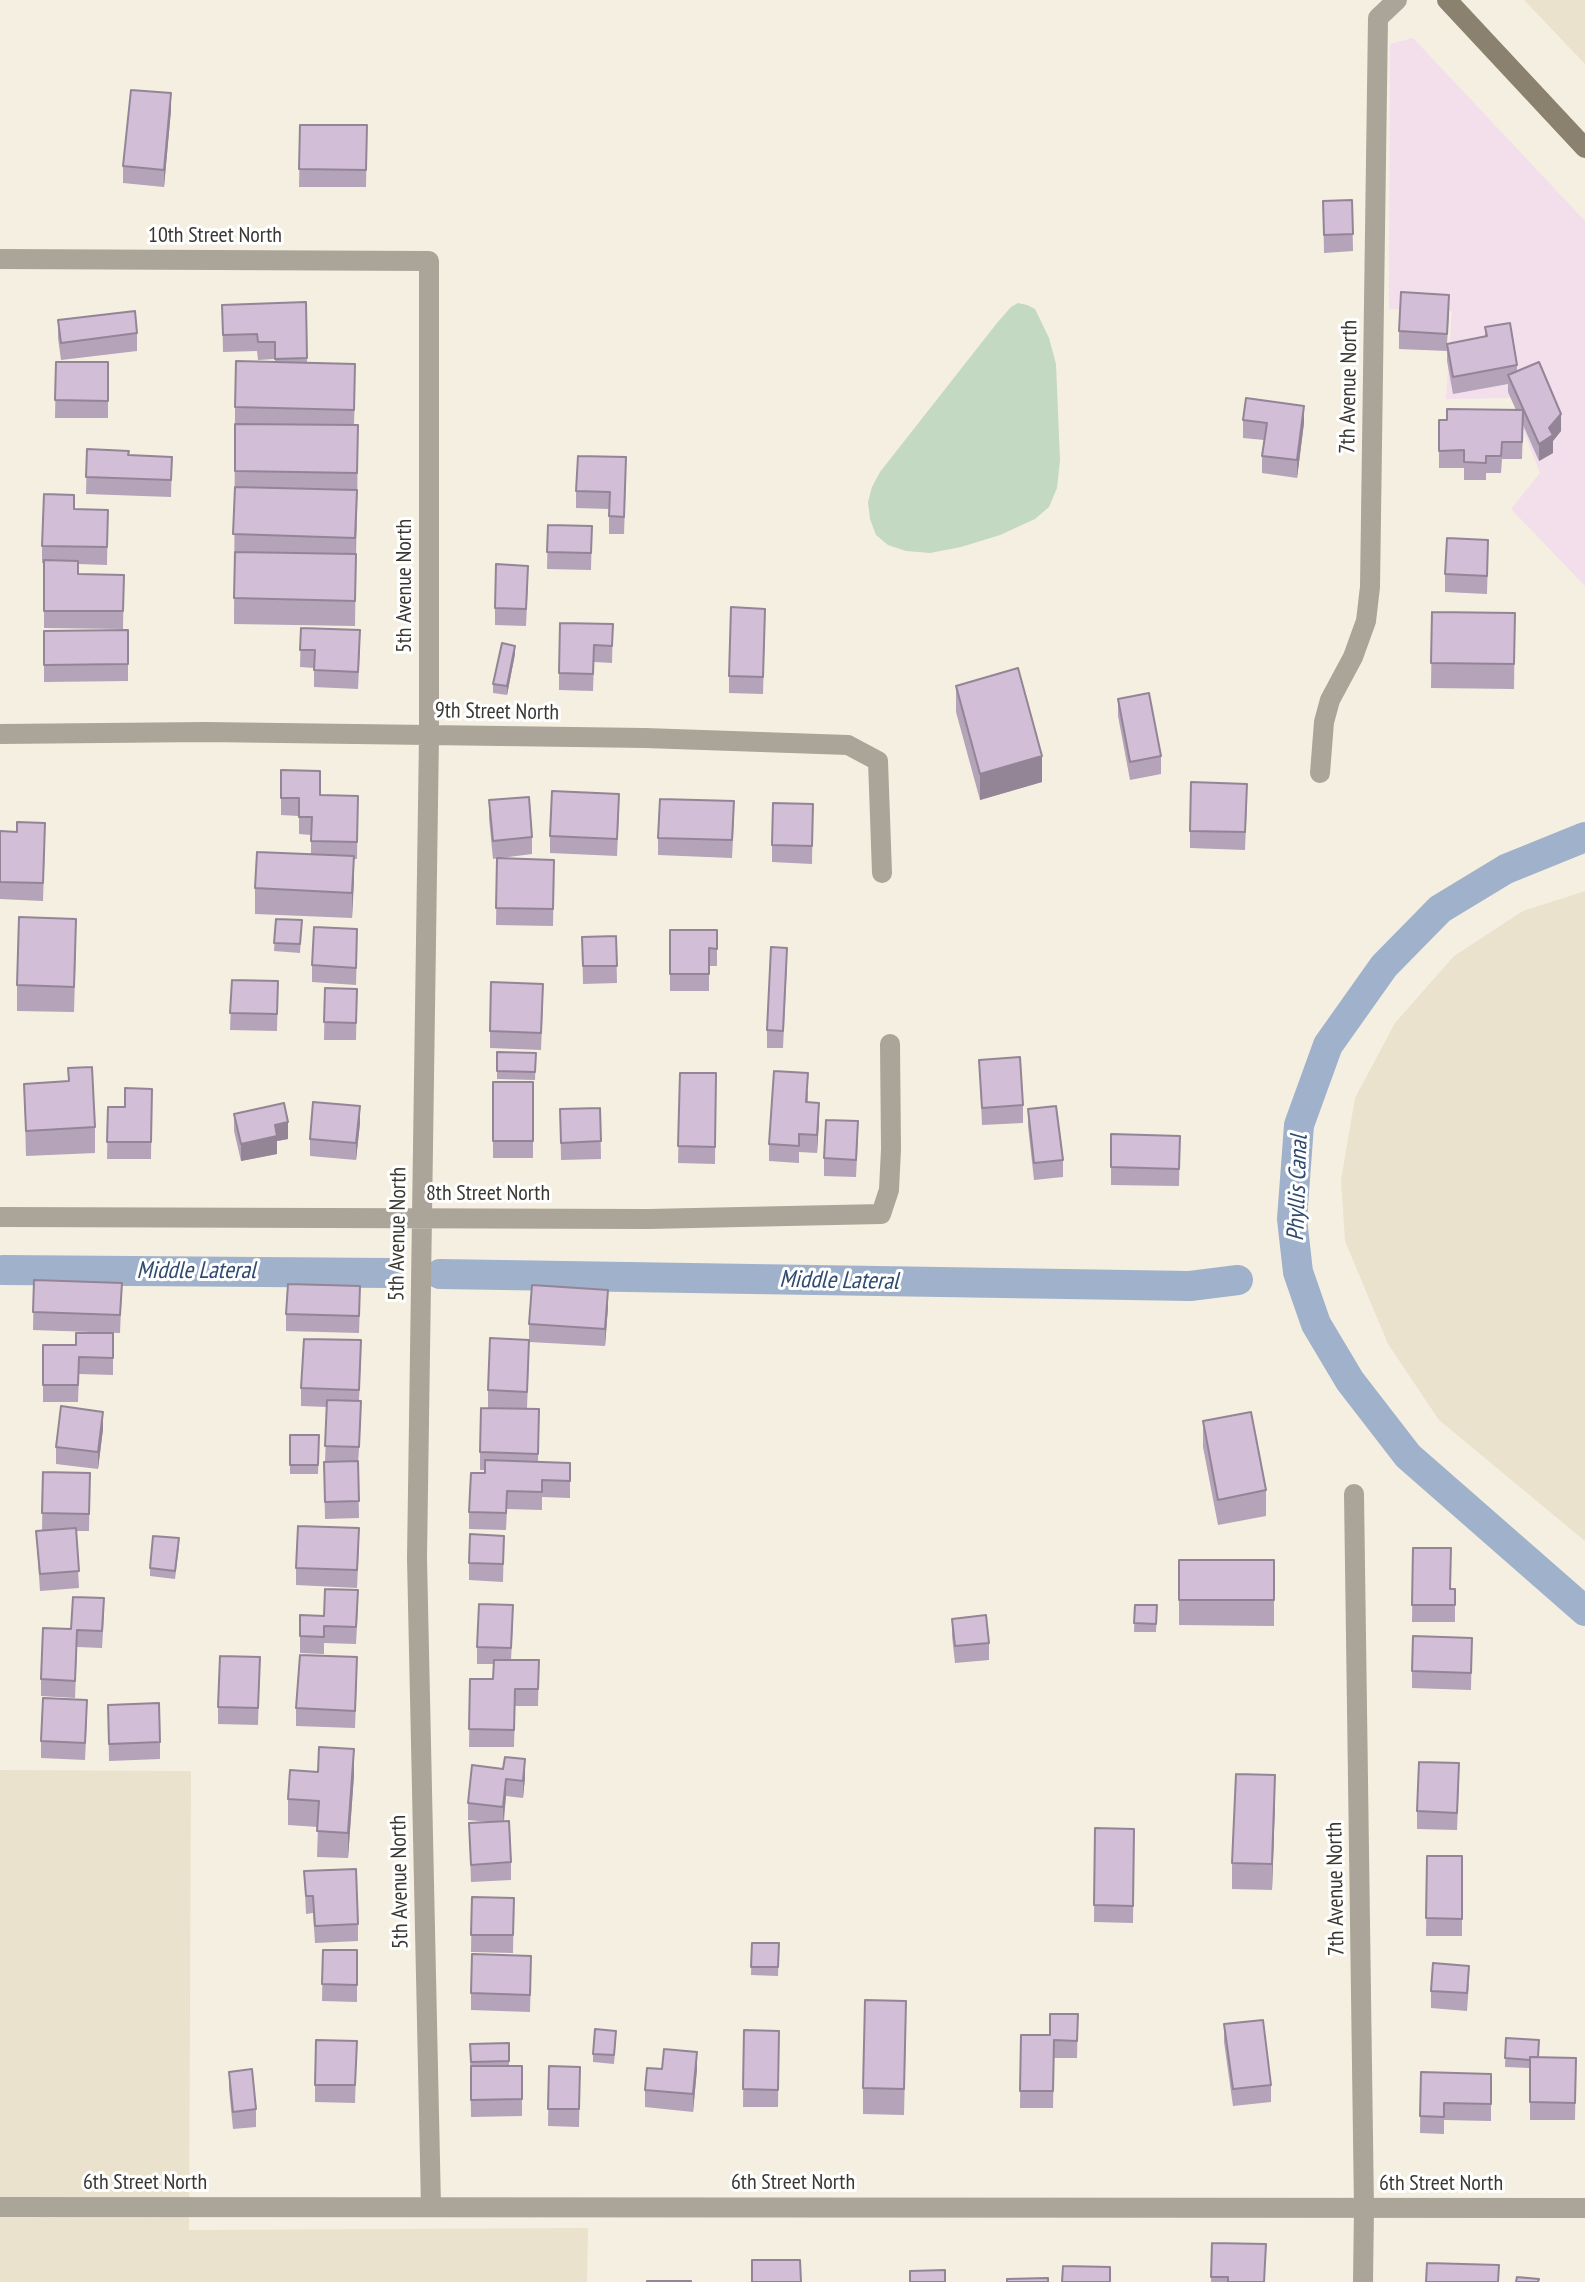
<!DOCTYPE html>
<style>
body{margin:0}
canvas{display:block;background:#f4efe0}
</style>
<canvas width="1585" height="2282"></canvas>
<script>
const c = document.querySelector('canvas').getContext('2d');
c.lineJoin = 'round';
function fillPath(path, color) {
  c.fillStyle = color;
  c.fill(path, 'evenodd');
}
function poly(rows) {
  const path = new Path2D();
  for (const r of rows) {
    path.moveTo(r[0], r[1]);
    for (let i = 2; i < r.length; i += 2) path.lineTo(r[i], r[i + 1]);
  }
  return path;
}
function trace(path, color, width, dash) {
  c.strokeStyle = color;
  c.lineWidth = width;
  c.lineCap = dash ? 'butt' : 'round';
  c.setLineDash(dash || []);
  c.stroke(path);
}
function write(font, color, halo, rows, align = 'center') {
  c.font = font + ' "PT Sans Narrow",sans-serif';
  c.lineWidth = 6;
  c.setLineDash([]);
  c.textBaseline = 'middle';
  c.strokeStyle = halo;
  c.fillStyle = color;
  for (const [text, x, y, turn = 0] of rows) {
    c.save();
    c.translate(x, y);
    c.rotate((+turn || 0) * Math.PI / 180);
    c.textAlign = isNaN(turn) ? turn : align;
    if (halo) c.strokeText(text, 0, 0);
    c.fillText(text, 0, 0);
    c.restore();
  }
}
fillPath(poly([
 [1413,38,1585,221,1585,586,1511,509,1540,473,1511,398,1446,399,1452,311,1389,309,1390,44]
]), '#f3deeb');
fillPath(poly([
 [1524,0,1585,0,1585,64],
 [1585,891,1585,1541,1439,1420,1388,1344,1345,1241,1341,1180,1355,1098,1395,1023,1454,956,1523,911],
 [0,1770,191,1771,189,2230,588,2228,587,2282,0,2282]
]), '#eae2cd');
fillPath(poly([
 [1018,303,1027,305,1035,309,1049,338,1056,364,1060,460,1057,488,1049,507,1035,519,1000,535,961,547,930,553,906,551,888,545,876,535,870,519,868,502,872,487,880,472,997,323,1011,307]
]), '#c3d9c2');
trace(poly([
 [1585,837,1506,869,1440,909,1384,966,1328,1045,1299,1125,1292,1219,1298,1272,1316,1324,1350,1381,1408,1456,1585,1611],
 [3,1270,389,1273],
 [440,1274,1190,1286,1238,1280]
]), '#a0b2cb', 30);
trace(poly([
 [0,259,429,261,429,735,417,1558,431,2207],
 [0,734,206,732,429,735,645,738,848,745,878,761,882,873],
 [1320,773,1324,722,1330,700,1353,657,1366,621,1370,587,1378,18,1397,0],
 [0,1217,648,1219,881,1214,889,1190,891,1149,890,1044],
 [1354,1494,1364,2208,1363,2282]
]), '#aba599', 20);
trace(poly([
 [0,2207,1585,2208]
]), '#aba599', 20);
trace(poly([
 [1447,0,1585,148]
]), '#8a816f', 20);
fillPath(poly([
 [171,110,164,187,123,183,123,166],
 [300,125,367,125,366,187,299,187],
 [1352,200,1353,251,1324,253,1323,201],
 [306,302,307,363,355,390,354,425,358,425,355,626,234,624,235,407,275,362,275,359,258,360,257,351,223,352,222,305],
 [1449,312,1447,344,1485,337,1485,327,1517,365,1517,371,1561,431,1553,441,1553,453,1539,461,1523,425,1522,459,1502,459,1501,473,1486,473,1486,480,1464,480,1464,468,1439,468,1439,420,1516,410,1508,392,1508,384,1453,394,1447,361,1447,344,1447,351,1399,349,1399,331],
 [58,320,137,333,137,351,61,360,58,338],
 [56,362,108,362,108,418,55,418],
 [1243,420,1304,423,1297,478,1262,473,1262,456,1264,440,1243,438],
 [87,449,129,455,172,457,171,497,86,494],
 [626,475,624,534,609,534,609,509,576,508,576,491],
 [74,510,108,510,107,565,78,564,78,574,124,575,123,629,44,628,44,563,42,563,42,546],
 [548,525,592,526,591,570,547,569],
 [1488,557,1487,594,1445,592,1445,574],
 [528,583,526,626,495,625,495,608],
 [1432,612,1515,613,1514,689,1431,688],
 [613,624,612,663,594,662,593,691,559,690,559,673],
 [765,626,763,694,729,693,729,676],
 [301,628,360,647,358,689,314,687,314,668,300,667],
 [128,630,128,681,44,682,44,631],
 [515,654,507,695,493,693,493,684],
 [956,686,1042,782,980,800,956,712],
 [1118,699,1161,756,1161,774,1130,780,1118,716],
 [281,770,320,795,358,796,357,859,354,859,352,918,255,914,255,888,311,854,311,835,299,834,299,816,281,815],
 [489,800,532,837,532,854,493,859,489,818],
 [1247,801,1245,850,1190,848,1190,831],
 [813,804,812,864,772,862,772,845],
 [619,811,617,856,550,853,550,836],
 [734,819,732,858,658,855,658,838],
 [0,831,45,840,43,901,0,899],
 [497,858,554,860,553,926,496,925],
 [276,919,302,920,300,953,274,951],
 [670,930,717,930,717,966,709,966,709,991,670,991],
 [616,936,617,983,583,984,582,937],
 [76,944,74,1012,17,1011,17,985],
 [357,946,356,985,312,982,312,965],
 [787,965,783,1048,767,1048,767,1030],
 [232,980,278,981,277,1031,230,1030],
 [325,988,357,989,356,1040,324,1040],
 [543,1001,541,1050,490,1048,490,1031],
 [497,1052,536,1053,535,1080,497,1079],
 [979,1060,1023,1105,1023,1123,982,1125],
 [68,1068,95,1127,95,1153,26,1156,24,1084,68,1082],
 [680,1073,716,1073,715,1164,678,1163],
 [493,1082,533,1082,533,1158,493,1158],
 [152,1089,151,1159,107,1159,108,1107,125,1107],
 [808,1090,808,1102,819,1120,817,1153,799,1152,799,1163,769,1161,769,1144],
 [600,1108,601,1159,561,1160,560,1109],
 [1028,1109,1063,1160,1063,1177,1034,1180,1028,1126],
 [234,1114,288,1139,277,1141,277,1154,241,1161,234,1131],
 [360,1123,356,1160,310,1156,310,1139],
 [1111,1134,1180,1136,1179,1186,1111,1185],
 [858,1138,856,1177,824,1176,824,1158],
 [34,1280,122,1283,120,1333,33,1330],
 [360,1303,359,1333,286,1331,286,1314],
 [608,1307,605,1346,529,1342,529,1324],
 [113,1333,113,1375,79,1374,78,1402,43,1402,43,1345,76,1345],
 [529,1357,527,1408,539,1409,538,1462,570,1463,570,1498,542,1497,542,1510,507,1509,506,1530,469,1529,469,1512,485,1473,485,1470,480,1470,480,1452,488,1407,488,1390],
 [361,1358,359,1400,361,1418,358,1464,359,1518,325,1519,324,1462,325,1462,327,1407,301,1406,301,1388],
 [1203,1421,1266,1490,1266,1516,1218,1525,1203,1447],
 [103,1429,98,1469,56,1464,56,1447],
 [290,1435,319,1435,318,1474,290,1474],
 [43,1472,90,1473,89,1531,76,1531,79,1588,40,1591,36,1531,42,1530],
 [504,1536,503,1582,469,1580,469,1563],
 [359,1545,357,1588,296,1585,296,1568],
 [179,1547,175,1579,150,1576,150,1568],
 [1413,1548,1451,1589,1455,1589,1455,1622,1412,1622],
 [1179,1560,1274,1560,1274,1626,1179,1625],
 [1135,1605,1157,1605,1156,1632,1134,1632],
 [358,1607,356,1644,324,1643,324,1654,300,1653,300,1615,324,1616],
 [104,1615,102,1648,77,1647,75,1698,41,1696,41,1679,71,1629],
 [952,1619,989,1643,989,1660,955,1663,952,1636],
 [513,1622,511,1660,539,1660,538,1706,515,1706,514,1747,469,1747,470,1679,493,1679,494,1664,477,1664,477,1647],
 [1472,1638,1471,1690,1412,1688,1412,1671],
 [260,1657,258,1725,218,1724,218,1707],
 [357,1674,355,1728,296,1726,296,1708],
 [108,1705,160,1742,160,1759,109,1761],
 [87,1718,85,1760,41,1758,41,1741],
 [472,1765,525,1777,523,1798,506,1796,504,1822,511,1862,511,1880,471,1882,469,1823,489,1822,468,1820,468,1803],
 [318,1772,354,1775,348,1858,317,1857,318,1827,288,1825,288,1799],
 [1459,1781,1457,1830,1417,1829,1417,1811],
 [1275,1800,1272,1890,1232,1889,1232,1863],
 [1095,1828,1134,1829,1133,1923,1094,1922],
 [1427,1856,1462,1856,1462,1936,1426,1936],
 [304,1871,358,1924,358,1941,315,1943,313,1913,306,1914],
 [472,1897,514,1898,513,1953,471,1952],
 [752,1943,779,1943,778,1976,751,1975],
 [323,1950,357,1950,357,2002,322,2001],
 [531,1974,530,2012,471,2010,471,1993],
 [1469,1983,1467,2011,1431,2008,1431,1991],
 [1078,2014,1077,2058,1054,2058,1053,2108,1020,2108,1021,2035,1050,2035],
 [1224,2024,1271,2085,1271,2102,1233,2106,1224,2042],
 [906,2026,904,2115,863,2114,863,2088],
 [744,2030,779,2031,778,2107,743,2107],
 [1506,2038,1539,2057,1576,2058,1575,2120,1530,2120,1530,2068,1505,2067],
 [616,2040,614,2064,593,2062,593,2054],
 [357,2041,355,2103,315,2102,315,2085],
 [509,2043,509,2066,522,2066,522,2116,471,2117,470,2044],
 [549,2066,580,2067,579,2127,548,2126],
 [662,2069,697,2069,693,2112,645,2107,645,2090],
 [229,2072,256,2109,256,2127,233,2129,229,2089],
 [1421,2072,1491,2074,1491,2121,1444,2120,1444,2134,1420,2133],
 [1212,2243,1265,2282,1211,2282]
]), '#b5a3b9');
fillPath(poly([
 [171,93,171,110,164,187,164,170],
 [1304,406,1304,423,1297,478,1297,460],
 [1561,414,1561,431,1553,441,1553,453,1539,461,1539,444,1549,428],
 [358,425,357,516,355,564,357,496],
 [515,646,515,654,507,695,507,686],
 [1042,756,1042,782,980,800,980,774],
 [354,856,354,882,352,918,352,893],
 [819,1103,819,1120,817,1153,817,1135],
 [360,1106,360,1123,356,1160,356,1143],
 [288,1122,288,1139,277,1141,277,1154,241,1161,241,1144,275,1125],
 [608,1290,608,1307,605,1346,605,1329],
 [103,1412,103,1429,98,1469,98,1452],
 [354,1749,354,1775,348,1858,348,1833],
 [525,1759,525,1777,523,1798,523,1781],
 [1275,1775,1275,1800,1272,1890,1272,1864],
 [506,1779,506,1796,503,1824,503,1807],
 [697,2052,697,2069,693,2112,693,2094]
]), '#938596');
const building = poly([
 [131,90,171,93,164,170,123,166,131,90],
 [300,125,367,125,366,170,299,169,300,125],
 [1352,200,1353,234,1324,235,1323,201,1352,200],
 [1401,292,1449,295,1447,334,1399,331,1401,292],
 [306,302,307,358,275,359,275,342,258,342,257,334,223,335,222,305,306,302],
 [135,311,137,333,61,343,58,320,135,311],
 [1510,323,1517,365,1453,377,1447,344,1487,336,1485,327,1510,323],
 [236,361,355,364,354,410,235,407,236,361],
 [56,362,108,362,108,401,55,400,56,362],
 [1539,362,1561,414,1549,428,1553,435,1539,444,1508,375,1539,362],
 [1246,398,1304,406,1297,460,1262,456,1267,423,1243,420,1246,398],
 [1447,409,1523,410,1522,442,1502,442,1501,456,1486,456,1486,463,1464,462,1464,450,1439,451,1439,420,1447,420,1447,409],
 [235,424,358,425,357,473,235,471,235,424],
 [87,449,129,451,128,455,172,457,171,480,86,477,87,449],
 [578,456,626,457,624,517,609,516,610,492,576,491,578,456],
 [235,487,357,490,355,538,233,534,235,487],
 [44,494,74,495,74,509,108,510,107,547,42,546,44,494],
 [548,525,592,526,591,553,547,552,548,525],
 [1447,538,1488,540,1487,576,1445,574,1447,538],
 [235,552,356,554,355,601,234,598,235,552],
 [44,560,78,561,78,574,124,575,123,611,44,611,44,560],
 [496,564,528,566,526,609,495,608,496,564],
 [731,607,765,609,763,677,729,676,731,607],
 [1432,612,1515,613,1514,664,1431,663,1432,612],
 [560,623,613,624,612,646,594,645,593,674,559,673,560,623],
 [301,628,360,630,358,672,314,670,315,650,300,650,301,628],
 [128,630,128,664,44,665,44,631,128,630],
 [502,643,515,646,507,686,493,684,502,643],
 [1018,668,1042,756,980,774,956,686,1018,668],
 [1149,693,1161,756,1130,762,1118,699,1149,693],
 [281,770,320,771,320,795,358,796,357,842,311,841,312,817,299,817,299,798,281,798,281,770],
 [1191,782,1247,784,1245,832,1190,831,1191,782],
 [552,791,619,794,617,839,550,836,552,791],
 [529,797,532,837,493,841,489,800,529,797],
 [660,799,734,801,732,840,658,838,660,799],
 [773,803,813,804,812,846,772,845,773,803],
 [17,822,45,823,43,883,0,882,0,831,17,832,17,822],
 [257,852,354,856,352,893,255,888,257,852],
 [497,858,554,860,553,909,496,908,497,858],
 [19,917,76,919,74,987,17,985,19,917],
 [276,919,302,920,300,944,274,943,276,919],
 [314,927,357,929,356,968,312,965,314,927],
 [670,930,717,930,717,949,709,948,709,974,670,974,670,930],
 [616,936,617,966,583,966,582,937,616,936],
 [771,947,787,948,783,1031,767,1030,771,947],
 [232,980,278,981,277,1014,230,1013,232,980],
 [491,982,543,984,541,1033,490,1031,491,982],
 [325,988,357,989,356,1023,324,1022,325,988],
 [497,1052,536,1053,535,1072,497,1071,497,1052],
 [1020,1057,1023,1105,982,1108,979,1060,1020,1057],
 [92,1067,95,1127,26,1131,24,1084,69,1081,68,1068,92,1067],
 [774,1071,808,1073,806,1102,819,1103,817,1135,799,1134,799,1146,769,1144,774,1071],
 [680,1073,716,1073,715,1147,678,1146,680,1073],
 [493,1082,533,1082,533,1141,493,1141,493,1082],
 [125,1088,152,1089,151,1142,107,1142,108,1107,125,1107,125,1088],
 [313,1102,360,1106,356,1143,310,1139,313,1102],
 [284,1103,288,1122,275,1125,277,1136,241,1144,234,1114,284,1103],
 [1056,1106,1063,1160,1034,1163,1028,1109,1056,1106],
 [600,1108,601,1141,561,1143,560,1109,600,1108],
 [826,1120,858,1121,856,1160,824,1158,826,1120],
 [1111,1134,1180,1136,1179,1169,1111,1167,1111,1134],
 [34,1280,122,1283,120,1315,33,1312,34,1280],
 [288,1284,360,1286,359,1316,286,1314,288,1284],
 [532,1285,608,1290,605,1329,529,1324,532,1285],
 [76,1333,113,1333,113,1358,79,1357,78,1385,43,1385,43,1345,76,1345,76,1333],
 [490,1338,529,1340,527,1392,488,1390,490,1338],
 [304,1339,361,1340,359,1390,301,1388,304,1339],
 [327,1400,361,1401,359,1447,325,1446,327,1400],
 [61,1406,103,1412,98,1452,56,1447,61,1406],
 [481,1408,539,1409,538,1454,480,1452,481,1408],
 [1251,1412,1266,1490,1218,1500,1203,1421,1251,1412],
 [290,1435,319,1435,318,1465,290,1465,290,1435],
 [485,1460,570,1463,570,1481,542,1480,542,1492,507,1491,506,1513,469,1512,471,1473,485,1473,485,1460],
 [358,1461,359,1501,325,1502,324,1462,358,1461],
 [43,1472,90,1473,89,1514,42,1513,43,1472],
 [298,1526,359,1528,357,1570,296,1568,298,1526],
 [76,1528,79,1571,40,1574,36,1531,76,1528],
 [470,1534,504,1536,503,1564,469,1563,470,1534],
 [153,1536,179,1538,175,1571,150,1568,153,1536],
 [1413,1548,1451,1548,1450,1589,1455,1589,1455,1605,1412,1605,1413,1548],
 [1179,1560,1274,1560,1274,1600,1179,1600,1179,1560],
 [325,1589,358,1590,356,1627,324,1626,324,1637,300,1636,300,1615,324,1616,325,1589],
 [73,1597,104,1598,102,1631,77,1630,75,1681,41,1679,43,1628,71,1629,73,1597],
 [479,1604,513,1605,511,1648,477,1647,479,1604],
 [1135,1605,1157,1605,1156,1624,1134,1623,1135,1605],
 [986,1615,989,1643,955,1646,952,1619,986,1615],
 [1413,1636,1472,1638,1471,1673,1412,1671,1413,1636],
 [300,1655,357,1657,355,1711,296,1708,300,1655],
 [220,1656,260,1657,258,1708,218,1707,220,1656],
 [494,1660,539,1660,538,1689,515,1689,514,1730,469,1729,470,1679,493,1679,494,1660],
 [43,1698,87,1700,85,1743,41,1741,43,1698],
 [159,1703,160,1742,109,1744,108,1705,159,1703],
 [319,1747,354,1749,348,1833,317,1831,319,1801,288,1799,290,1770,318,1772,319,1747],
 [505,1757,525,1759,523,1781,506,1779,503,1807,468,1803,472,1765,503,1769,505,1757],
 [1419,1762,1459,1763,1457,1813,1417,1811,1419,1762],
 [1236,1774,1275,1775,1272,1864,1232,1863,1236,1774],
 [509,1821,511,1862,471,1865,469,1823,509,1821],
 [1095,1828,1134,1829,1133,1906,1094,1905,1095,1828],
 [1427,1856,1462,1856,1462,1919,1426,1918,1427,1856],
 [356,1869,358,1924,315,1926,313,1896,306,1896,304,1871,356,1869],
 [472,1897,514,1898,513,1935,471,1935,472,1897],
 [752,1943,779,1943,778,1967,751,1967,752,1943],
 [323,1950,357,1950,357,1985,322,1984,323,1950],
 [472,1954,531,1956,530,1995,471,1993,472,1954],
 [1433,1963,1469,1966,1467,1993,1431,1991,1433,1963],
 [865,2000,906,2001,904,2089,863,2088,865,2000],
 [1050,2014,1078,2014,1077,2041,1054,2040,1053,2091,1020,2091,1021,2035,1050,2035,1050,2014],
 [1263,2020,1271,2085,1233,2089,1224,2024,1263,2020],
 [595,2029,616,2031,614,2055,593,2054,595,2029],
 [744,2030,779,2031,778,2090,743,2089,744,2030],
 [1506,2038,1539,2040,1538,2057,1530,2057,1530,2060,1505,2058,1506,2038],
 [316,2040,357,2041,355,2085,315,2085,316,2040],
 [509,2043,509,2061,471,2062,470,2044,509,2043],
 [664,2049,697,2052,693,2094,645,2090,647,2068,662,2069,664,2049],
 [1530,2057,1576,2058,1575,2103,1530,2102,1530,2057],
 [471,2066,522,2066,522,2099,471,2100,471,2066],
 [549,2066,580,2067,579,2109,548,2109,549,2066],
 [252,2069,256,2109,233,2112,229,2072,252,2069],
 [1421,2072,1491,2074,1491,2104,1444,2103,1444,2117,1420,2116,1421,2072],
 [1212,2243,1266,2244,1264,2282,1228,2282,1228,2277,1211,2277,1212,2243],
 [752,2260,800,2260,801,2282,752,2282,752,2260],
 [1427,2263,1499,2265,1498,2282,1426,2282,1427,2263],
 [1063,2266,1110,2267,1110,2282,1062,2282,1063,2266],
 [945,2270,945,2282,910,2282,910,2271,945,2270],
 [1517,2277,1539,2279,1538,2282,1516,2282,1517,2277],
 [1048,2278,1048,2282,1007,2282,1007,2279,1048,2278],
 [647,2281,691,2281,691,2282,647,2282,647,2281]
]);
fillPath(building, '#d2bed7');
trace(building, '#938596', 2);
write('22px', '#393731', '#fff', [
 ["10th Street North",215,236],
 ["7th Avenue North",1349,387,-89],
 ["5th Avenue North",405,586,-90],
 ["9th Street North",497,712,1],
 ["8th Street North",488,1194],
 ["5th Avenue North",398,1234,-89],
 ["5th Avenue North",400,1882,-91],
 ["7th Avenue North",1336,1889,-91],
 ["6th Street North",145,2183],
 ["6th Street North",793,2183],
 ["6th Street North",1441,2184]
]);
write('italic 24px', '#304b70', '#fff', [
 ["Phyllis Canal",1298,1188,-88],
 ["Middle Lateral",196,1271],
 ["Middle Lateral",839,1281,1]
]);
</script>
